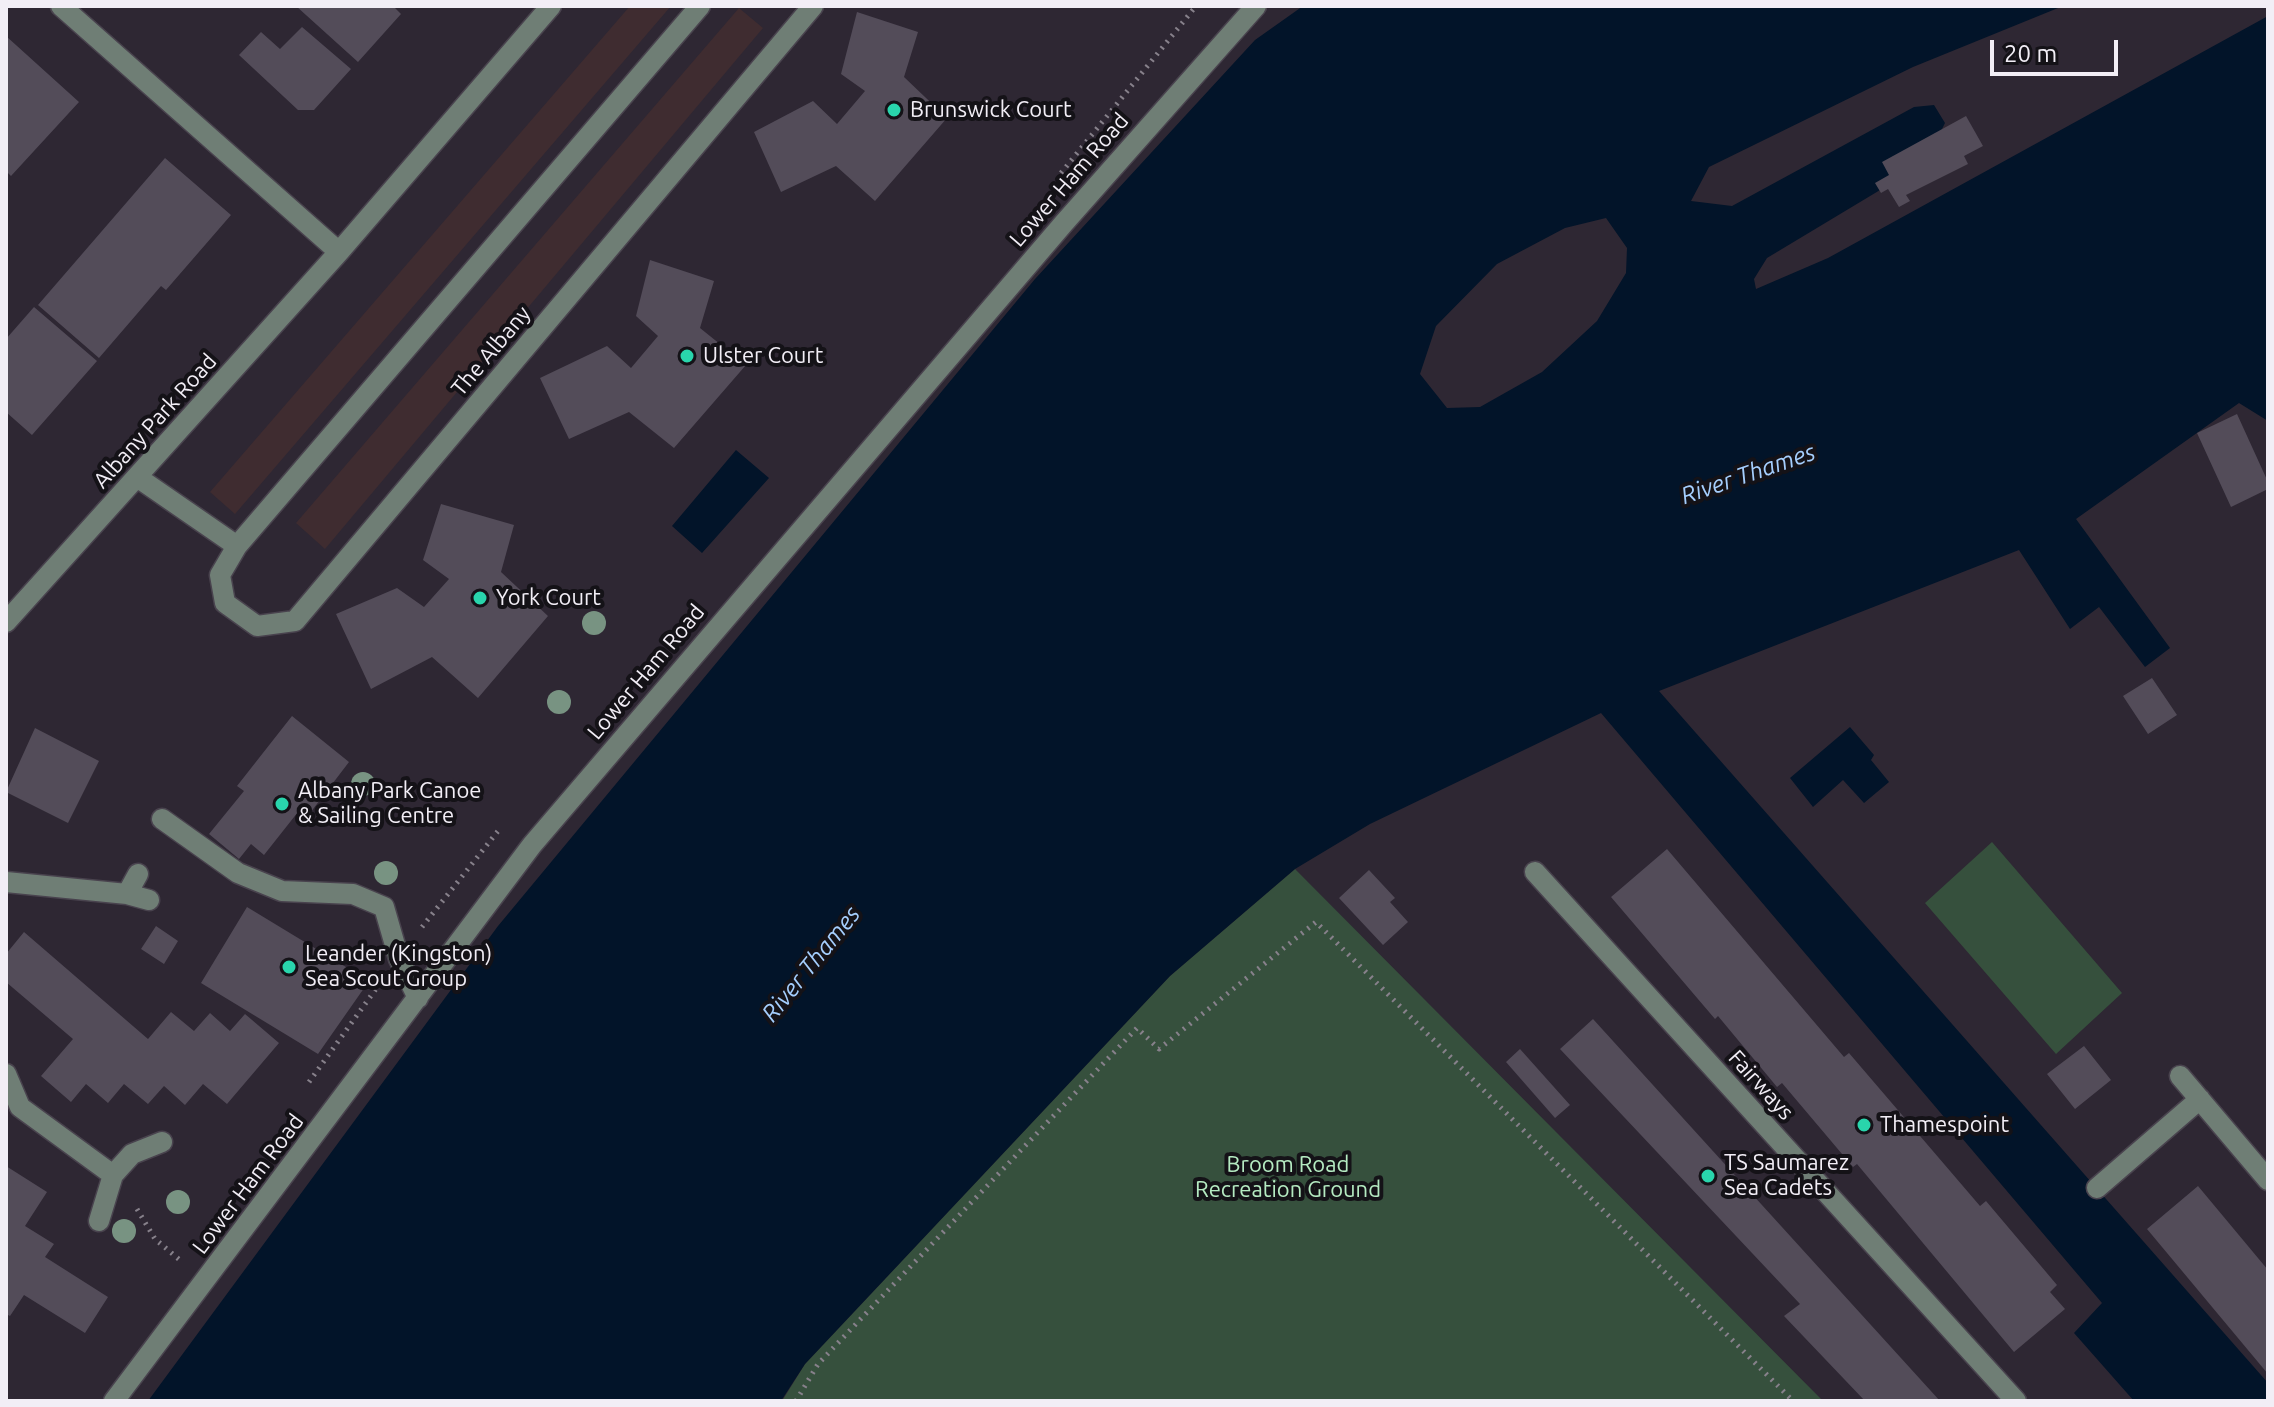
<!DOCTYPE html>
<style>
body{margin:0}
#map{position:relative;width:2274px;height:1407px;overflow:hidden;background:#2e2733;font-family:Ubuntu,sans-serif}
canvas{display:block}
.frame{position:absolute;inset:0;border:8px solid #f2eef6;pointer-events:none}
.scale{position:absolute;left:1990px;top:40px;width:128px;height:36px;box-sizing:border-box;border:4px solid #f2eef6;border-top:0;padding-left:10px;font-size:24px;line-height:28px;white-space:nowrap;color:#f2eef6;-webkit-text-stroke:6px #141217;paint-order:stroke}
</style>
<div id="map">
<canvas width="2274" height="1407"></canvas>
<div class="frame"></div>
<div class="scale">20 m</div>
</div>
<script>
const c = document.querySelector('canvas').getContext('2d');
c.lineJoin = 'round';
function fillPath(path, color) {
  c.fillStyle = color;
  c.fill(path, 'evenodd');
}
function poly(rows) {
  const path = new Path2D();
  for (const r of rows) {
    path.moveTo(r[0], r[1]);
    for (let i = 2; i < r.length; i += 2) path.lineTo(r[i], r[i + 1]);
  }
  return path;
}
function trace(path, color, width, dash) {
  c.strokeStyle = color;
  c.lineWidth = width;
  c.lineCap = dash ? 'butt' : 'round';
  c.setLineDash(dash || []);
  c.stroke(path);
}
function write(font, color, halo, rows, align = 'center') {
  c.font = font + ' Ubuntu,sans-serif';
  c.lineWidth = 8;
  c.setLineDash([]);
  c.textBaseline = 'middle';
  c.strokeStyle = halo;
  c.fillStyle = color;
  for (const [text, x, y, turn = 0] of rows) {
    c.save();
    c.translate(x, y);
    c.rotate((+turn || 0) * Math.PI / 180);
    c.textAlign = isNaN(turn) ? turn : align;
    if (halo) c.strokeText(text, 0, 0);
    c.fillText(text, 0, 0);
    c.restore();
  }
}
fillPath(poly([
 [630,6,671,6,235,514,210,492],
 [739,8,763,28,325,549,296,523]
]), '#3f2c30');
fillPath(poly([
 [1992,842,2122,993,2056,1054,1925,903],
 [1295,869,1823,1401,782,1401,805,1364,1170,976]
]), '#36503d');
fillPath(poly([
 [1303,6,2063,6,1913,67,1709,167,1691,201,1732,206,1914,107,1934,105,1945,123,1925,163,1767,258,1754,279,1756,289,1828,258,2268,16,2268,421,2239,403,2076,519,2170,648,2145,667,2099,607,2070,629,2019,550,1659,691,2268,1383,2268,1401,2134,1401,2074,1333,2102,1303,1601,713,1370,824,1295,869,1170,976,805,1364,781,1401,148,1401,498,926,1035,279,1255,40],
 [1606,218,1627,248,1626,273,1597,321,1542,372,1480,407,1447,408,1420,374,1436,326,1497,264,1565,228],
 [736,450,769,478,702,553,672,526],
 [1850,727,1874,755,1871,760,1889,782,1864,803,1843,780,1813,807,1790,778]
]), '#021429');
fillPath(poly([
 [296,6,393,6,401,14,358,62],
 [857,12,918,32,904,77,947,118,875,201,836,166,781,192,754,132,813,101,837,124,865,91,841,74],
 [302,27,351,69,314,110,298,110,239,55,261,32,280,49],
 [6,36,79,102,11,176,6,171],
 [1966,116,1983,146,1964,156,1968,164,1906,195,1910,201,1899,207,1888,189,1881,193,1875,183,1889,175,1882,162],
 [165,158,231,215,166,290,161,286,99,358,38,305],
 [650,260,714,281,700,328,746,365,674,448,629,412,569,439,540,378,607,346,631,368,658,336,636,316],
 [34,307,97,361,32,435,6,412,6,339],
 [2237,414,2268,482,2268,489,2231,507,2197,433],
 [441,504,514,525,501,572,548,616,478,698,432,657,371,689,336,614,397,588,424,607,449,579,423,560],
 [2152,678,2177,715,2148,734,2123,696],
 [292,716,349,762,307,817,298,812,264,855,251,844,239,859,209,834,244,791,237,786],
 [35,728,99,761,68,823,6,792],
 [1667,849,1844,1057,1849,1053,1980,1206,1986,1201,2057,1285,2050,1292,2065,1309,2014,1352,1857,1164,1853,1167,1782,1083,1777,1087,1718,1016,1715,1019,1611,897],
 [1369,870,1395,898,1390,902,1408,922,1383,945,1339,898],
 [247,907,369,981,318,1054,201,983],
 [156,926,178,941,164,964,141,949],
 [24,932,148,1039,171,1012,194,1031,210,1013,230,1031,245,1014,279,1043,227,1104,203,1084,185,1105,164,1086,148,1104,124,1084,108,1103,86,1084,71,1102,41,1076,73,1039,6,982,6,954],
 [1593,1019,1940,1401,1865,1401,1784,1316,1800,1304,1560,1049],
 [2084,1046,2111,1080,2075,1109,2047,1074],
 [1520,1049,1570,1105,1555,1118,1506,1062],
 [6,1166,47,1192,25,1226,54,1244,45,1257,108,1297,85,1333,24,1295,10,1316,6,1314],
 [2198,1186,2268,1270,2268,1374,2147,1229]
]), '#534c59');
const minor = poly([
 [61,6,339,252],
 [700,6,237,546,220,575,225,603,257,626,295,621,813,6],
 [137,477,237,546],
 [6,622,339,252,551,6],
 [162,819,238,873,282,891,353,894,384,907,399,959,418,998],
 [1535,872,2016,1401],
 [6,882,127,894,138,874],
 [127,894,149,900],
 [6,1074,20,1107,113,1175],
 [2180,1076,2268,1180],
 [2097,1188,2200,1099],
 [99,1221,113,1175,132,1154,162,1142],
 [114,1401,532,845,1064,223,1256,6]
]);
trace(minor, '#49434e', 23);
trace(poly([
 [1061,173,1196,6],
 [422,927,498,831],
 [309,1082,378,986],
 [137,1209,155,1239,181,1261],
 [796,1401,818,1364,1137,1028,1159,1049,1316,922,1793,1401]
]), '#87818b', 5, [2, 6]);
trace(minor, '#6f7e75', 20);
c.fillStyle = '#789382';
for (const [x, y] of [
 [594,623],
 [559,702],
 [363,784],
 [386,873],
 [178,1202],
 [124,1231]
]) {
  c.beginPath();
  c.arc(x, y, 12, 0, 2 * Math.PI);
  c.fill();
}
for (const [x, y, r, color] of [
 [894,110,8,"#29d5ac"],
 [687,356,8,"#29d5ac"],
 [480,598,8,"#29d5ac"],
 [282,804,8,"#29d5ac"],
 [289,967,8,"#29d5ac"],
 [1864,1125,8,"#29d5ac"],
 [1708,1176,8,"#29d5ac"]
]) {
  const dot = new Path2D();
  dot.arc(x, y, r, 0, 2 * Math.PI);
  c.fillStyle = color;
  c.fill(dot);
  trace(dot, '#141217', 3);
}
write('22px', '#f2eef6', '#141217', [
 ["Brunswick Court",910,110],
 ["Ulster Court",703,356],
 ["York Court",496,598],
 ["Albany Park Canoe",298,791],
 ["& Sailing Centre",298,816],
 ["Leander (Kingston)",305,954],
 ["Sea Scout Group",305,979],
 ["Thamespoint",1880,1125],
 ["TS Saumarez",1724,1163],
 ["Sea Cadets",1724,1188]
], 'left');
write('22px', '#f2eef6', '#141217', [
 ["Lower Ham Road",1069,180,-49],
 ["The Albany",491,351,-50],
 ["Albany Park Road",155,421,-48],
 ["Lower Ham Road",646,672,-50],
 ["Fairways",1761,1085,48],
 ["Lower Ham Road",248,1184,-53]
]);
write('22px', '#b5ebc2', '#141217', [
 ["Broom Road",1288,1165],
 ["Recreation Ground",1288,1190]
]);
write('italic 24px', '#a5cefd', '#141217', [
 ["River Thames",1748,474,-19],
 ["River Thames",811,964,-51]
]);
</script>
